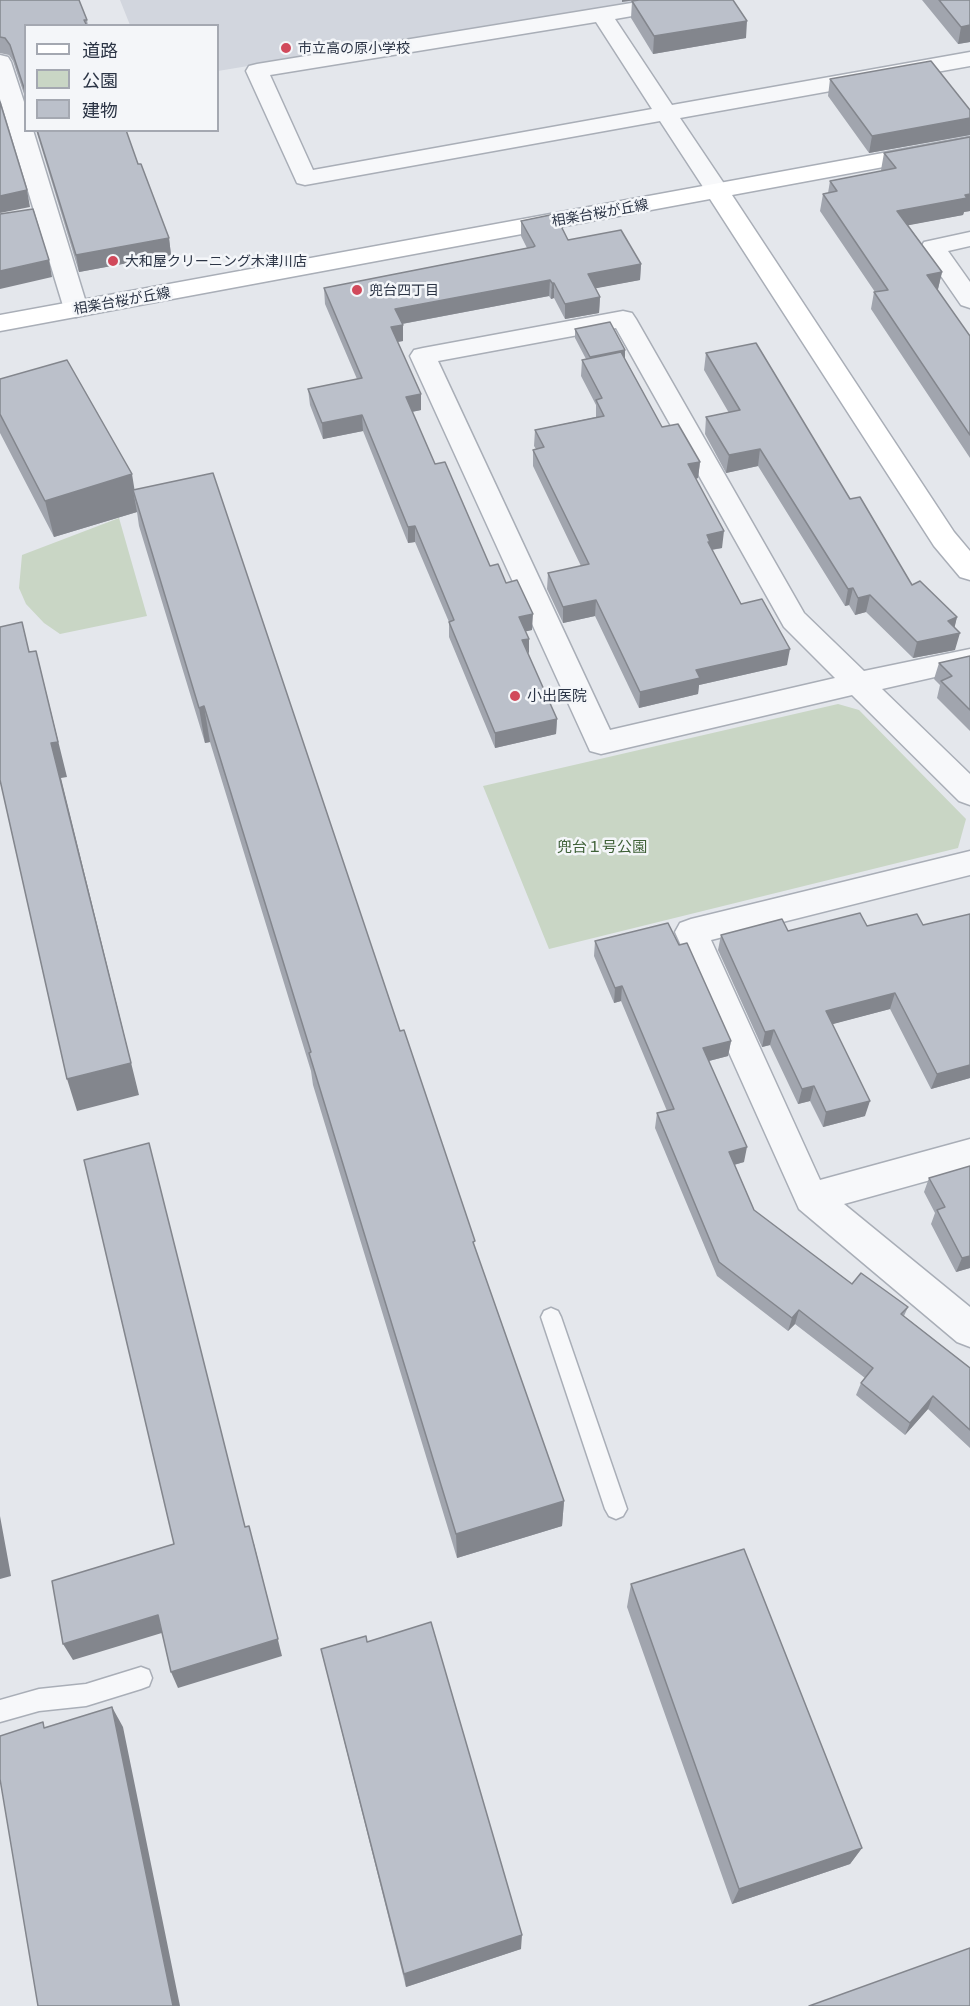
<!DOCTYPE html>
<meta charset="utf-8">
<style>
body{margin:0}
#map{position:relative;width:970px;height:2006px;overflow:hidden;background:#e4e7ec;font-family:Lato,"Noto Sans JP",sans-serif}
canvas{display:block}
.legend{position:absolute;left:24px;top:24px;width:195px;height:108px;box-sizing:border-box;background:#f4f6f9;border:2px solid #a4a8b1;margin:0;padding:8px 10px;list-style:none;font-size:18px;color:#2b3445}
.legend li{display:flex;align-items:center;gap:12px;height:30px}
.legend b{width:30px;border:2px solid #a4a8b1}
</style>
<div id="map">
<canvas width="970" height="2006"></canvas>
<ul class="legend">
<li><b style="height:8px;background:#fff"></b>道路</li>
<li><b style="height:16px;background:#c9d6c5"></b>公園</li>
<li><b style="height:16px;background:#bbc0ca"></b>建物</li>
</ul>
</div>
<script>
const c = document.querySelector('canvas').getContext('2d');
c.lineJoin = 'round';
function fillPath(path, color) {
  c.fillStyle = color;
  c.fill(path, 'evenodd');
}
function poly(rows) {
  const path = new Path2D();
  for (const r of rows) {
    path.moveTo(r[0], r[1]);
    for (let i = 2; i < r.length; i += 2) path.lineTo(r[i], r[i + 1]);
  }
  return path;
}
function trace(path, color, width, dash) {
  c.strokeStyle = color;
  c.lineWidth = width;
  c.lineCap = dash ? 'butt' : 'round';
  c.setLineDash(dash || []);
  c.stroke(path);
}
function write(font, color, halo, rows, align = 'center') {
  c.font = font + ' Lato,"Noto Sans JP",sans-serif';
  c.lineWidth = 5;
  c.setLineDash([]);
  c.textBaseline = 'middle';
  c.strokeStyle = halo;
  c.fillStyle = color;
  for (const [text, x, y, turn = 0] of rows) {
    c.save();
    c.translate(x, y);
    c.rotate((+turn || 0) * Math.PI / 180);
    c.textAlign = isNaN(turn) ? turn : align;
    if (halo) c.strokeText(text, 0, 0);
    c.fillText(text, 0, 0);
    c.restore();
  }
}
fillPath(poly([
 [120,0,645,0,218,71,218,26,130,25]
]), '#d2d6de');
fillPath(poly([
 [119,518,147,616,60,634,44,623,26,604,19,588,22,555],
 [838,704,859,710,966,819,958,848,549,949,483,786]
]), '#c9d6c5');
const lane = poly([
 [551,1308,558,1311,561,1317,627,1509,623,1516,616,1519,609,1516,605,1509,541,1317,544,1311,551,1308],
 [141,1667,149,1670,152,1678,149,1686,141,1689,86,1706,39,1711,0,1722,0,1700,39,1689,86,1684,141,1667]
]);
const street = poly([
 [650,0,700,0,697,5,689,6,615,19,672,105,970,52,970,66,680,118,729,191,725,196,717,198,709,196,660,121,305,185,297,183,246,71,249,66,257,64,650,0],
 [596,22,652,109,313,170,270,75,596,22],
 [0,55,8,57,11,62,26,108,26,130,33,130,88,309,85,314,76,317,67,314,64,309,0,99,0,55],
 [970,232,970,246,948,251,970,282,970,308,961,305,921,247,924,242,970,232],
 [623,311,632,313,636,319,804,613,864,671,970,649,970,669,882,689,970,774,970,805,959,801,852,695,601,754,590,751,410,356,414,350,423,348,623,311],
 [616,328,784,627,835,678,610,730,438,361,616,328],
 [970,851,970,875,711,940,820,1180,970,1139,970,1169,844,1204,970,1307,970,1347,957,1342,799,1209,675,932,680,923,691,919,970,851]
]);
const secondary = poly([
 [970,137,970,151,732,195,954,532,970,551,970,580,960,577,934,546,710,199,0,331,0,315,970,137]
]);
trace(lane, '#a9aeb7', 3);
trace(street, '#a9aeb7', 3);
trace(secondary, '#a9aeb7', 3);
fillPath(lane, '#f7f8fa');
fillPath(street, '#f7f8fa');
fillPath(secondary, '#fff');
fillPath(poly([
 [0,0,87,20,88,26,26,26,26,114,25,97,13,61,9,55,0,53],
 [922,0,970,0,970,42,958,44],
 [632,1,746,38,653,54,631,18],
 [830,79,970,110,970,135,869,153,828,96],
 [36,130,126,130,138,164,169,238,171,255,79,272],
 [970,137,970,211,964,212,963,215,908,225,942,272,938,289,937,290,970,336,970,458,871,309,874,292,875,292,820,211,823,194,828,193,830,181,882,171,881,170,884,153],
 [521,221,568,240,641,264,640,280,595,288,600,297,599,313,565,319,554,298,551,299,549,296,402,324,403,341,397,342,421,394,421,410,412,412,435,464,490,566,506,583,532,630,525,631,528,654,557,719,556,734,495,748,449,637,449,622,415,542,408,543,363,431,323,439,310,405,308,389,357,379,325,304,324,288,527,248,521,236],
 [575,329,625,359,662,427,700,462,698,478,696,479,722,548,712,550,741,604,787,665,699,685,698,694,639,708,595,616,563,623,547,589,548,573,581,566,533,466,533,450,536,449,534,446,535,430,596,417,596,405,581,376,582,360,586,359,575,338],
 [706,353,850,499,912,585,957,617,954,628,955,650,913,658,866,612,855,615,849,605,845,606,758,466,726,473,705,434,706,417,729,413,704,370],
 [0,379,134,489,400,1031,475,1249,564,1501,562,1526,457,1558,313,1085,311,1071,210,742,205,743,139,526,137,512,54,537,0,433],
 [970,656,970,731,937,698,940,685,934,679,939,663],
 [970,914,970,1078,931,1089,890,1009,832,1024,865,1116,823,1127,810,1101,798,1104,770,1045,762,1047,718,950,721,935,867,926,923,925],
 [595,941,679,945,731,1041,728,1056,709,1061,744,1162,734,1165,754,1210,852,1284,908,1307,904,1316,970,1368,970,1448,928,1409,905,1435,856,1395,861,1383,865,1378,795,1324,788,1331,717,1276,655,1128,657,1113,667,1111,621,1001,614,1003,594,956],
 [970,1166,970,1268,956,1272,931,1224,935,1213,924,1192,929,1178],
 [631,1584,862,1848,850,1864,732,1904,627,1607],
 [367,1642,521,1949,406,1987,321,1649]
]), '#a1a5ae');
fillPath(poly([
 [622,0,636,0,622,2],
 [747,21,746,38,653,54,654,36],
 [970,25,970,42,958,44,961,27],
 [970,118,970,135,869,153,872,136],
 [27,190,30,207,0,213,0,196],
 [970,194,970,211,964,212,963,215,894,228,897,211],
 [169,238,171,255,79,272,76,255],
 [49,260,52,277,0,289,0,271],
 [641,264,640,280,587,290,588,274],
 [942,272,938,289,924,292,927,275],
 [550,280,549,296,396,325,395,309],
 [552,283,554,283,554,298,551,299],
 [600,297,599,313,565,319,565,304],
 [403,325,403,341,391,343,391,327],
 [625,350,625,360,590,357],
 [421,394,421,410,406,413,406,397],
 [362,415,363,431,323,439,322,423],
 [760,449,758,466,726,473,729,455],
 [700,462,698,478,686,481,688,464],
 [132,474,137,505,133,490,137,512,54,537,45,501],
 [415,526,415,542,408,543,408,527],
 [724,531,722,548,709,550,707,535],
 [853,588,849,605,845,606,848,589],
 [870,595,866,612,855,615,858,598],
 [596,600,595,616,563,623,563,607],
 [533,614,532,630,519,633,519,617],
 [957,617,953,634,960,633,955,650,913,658,917,642,948,621],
 [529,639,529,654,522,640],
 [790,649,787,665,699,685,698,694,639,708,640,692,696,670],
 [36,651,67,777,61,778,139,1095,77,1111,67,1079,51,743],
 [204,706,210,742,205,743,199,708],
 [557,719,556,734,495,748,495,733],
 [622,986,621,1001,614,1003,615,988],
 [895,993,890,1009,822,1027,826,1011],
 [774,1030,770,1045,762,1047,765,1032],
 [731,1041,728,1056,701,1063,703,1048],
 [970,1065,970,1078,931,1089,937,1074],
 [814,1086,810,1101,798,1104,802,1089],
 [870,1101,865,1116,823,1127,826,1112],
 [747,1147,744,1162,726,1167,729,1152],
 [970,1256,970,1268,956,1272,962,1258],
 [799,1310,795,1324,788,1331,792,1318],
 [933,1396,928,1409,905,1435,910,1423],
 [564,1501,562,1526,457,1558,456,1534],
 [0,1516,11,1576,0,1579],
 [254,1544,282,1656,178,1688,171,1672],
 [158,1615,165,1632,73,1660,63,1644],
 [112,1707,123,1727,180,2006,173,2006],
 [862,1848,850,1864,732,1904,739,1889],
 [522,1935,521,1949,406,1987,404,1974]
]), '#83868d');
const building = poly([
 [0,0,79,0,87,20,84,20,87,26,26,26,26,111,25,91,10,45,5,38,0,37,0,0],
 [639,0,733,0,747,21,654,36,632,1,639,0],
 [939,0,970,0,970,25,961,27,939,0],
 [931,61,970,110,970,118,872,136,830,79,931,61],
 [0,102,27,190,0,196,0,102],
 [37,130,126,130,138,164,141,164,169,238,76,255,37,130],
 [970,137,970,194,965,195,967,198,897,211,942,272,927,275,970,336,970,435,874,292,888,290,823,194,837,191,830,181,896,168,884,153,970,137],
 [33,209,49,260,0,271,0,214,33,209],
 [555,214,568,240,621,230,641,264,588,274,600,297,565,304,554,283,552,283,550,280,395,309,403,325,391,327,421,394,406,397,435,464,445,462,490,566,498,564,506,583,517,580,533,614,519,617,529,639,522,640,557,719,495,733,449,622,454,620,415,526,408,527,362,415,322,423,308,389,362,378,324,288,533,247,535,246,521,221,555,214],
 [610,322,625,350,590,357,575,329,610,322],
 [756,343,850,499,860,497,912,585,920,581,957,617,948,621,960,633,917,642,870,595,858,598,853,588,848,589,760,449,729,455,706,417,740,410,706,353,756,343],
 [621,352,662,427,678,424,700,462,688,464,724,531,707,535,710,542,708,542,741,604,762,599,790,649,696,670,700,678,640,692,596,600,563,607,548,573,589,564,533,450,544,447,535,430,604,416,596,400,602,398,582,360,621,352],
 [67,360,132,474,45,501,0,414,0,379,67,360],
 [213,473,400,1031,404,1030,475,1241,473,1242,564,1501,456,1534,309,1053,311,1052,204,706,199,708,133,490,213,473],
 [22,622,29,652,36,651,58,742,51,743,131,1063,67,1079,0,780,0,627,22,622],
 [970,656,970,710,941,681,952,676,939,663,970,656],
 [860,913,867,926,917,914,923,925,970,914,970,1065,937,1074,895,993,826,1011,870,1101,826,1112,814,1086,802,1089,774,1030,765,1032,721,935,782,919,788,931,860,913],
 [668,923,679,945,687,943,731,1041,703,1048,747,1147,729,1152,754,1210,852,1284,861,1273,908,1307,901,1314,970,1368,970,1430,933,1396,910,1423,861,1383,873,1368,799,1310,792,1318,719,1262,657,1113,674,1109,622,986,615,988,595,941,668,923],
 [149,1143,245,1527,249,1526,278,1639,171,1672,158,1615,63,1644,52,1581,174,1544,84,1160,149,1143],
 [970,1166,970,1256,962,1258,937,1210,945,1207,929,1178,970,1166],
 [744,1549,862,1848,739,1889,631,1584,744,1549],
 [431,1622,522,1935,404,1974,321,1649,366,1636,367,1642,431,1622],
 [112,1707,173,2006,38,2006,0,1779,0,1736,43,1722,44,1728,112,1707],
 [970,1948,970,2006,809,2006,970,1948]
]);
fillPath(building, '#bbc0ca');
trace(building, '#83868d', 1.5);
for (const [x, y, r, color] of [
 [286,48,6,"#d1495b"],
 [113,261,6,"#d1495b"],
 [357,290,6,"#d1495b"],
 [515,696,6,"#d1495b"]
]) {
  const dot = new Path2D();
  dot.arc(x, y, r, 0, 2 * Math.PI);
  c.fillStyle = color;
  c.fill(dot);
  trace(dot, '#f4f6f9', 2);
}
write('14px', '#2b3445', '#f4f6f9', [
 ["市立高の原小学校",298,48],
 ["大和屋クリーニング木津川店",125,261],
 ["兜台四丁目",369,290]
], 'left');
write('14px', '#2b3445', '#f4f6f9', [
 ["相楽台桜が丘線",600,213,-10],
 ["相楽台桜が丘線",122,301,-10]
]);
write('15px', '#2b3445', '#f4f6f9', [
 ["小出医院",527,696]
], 'left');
write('15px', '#3f6138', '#f4f6f9', [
 ["兜台１号公園",602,847]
]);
</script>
